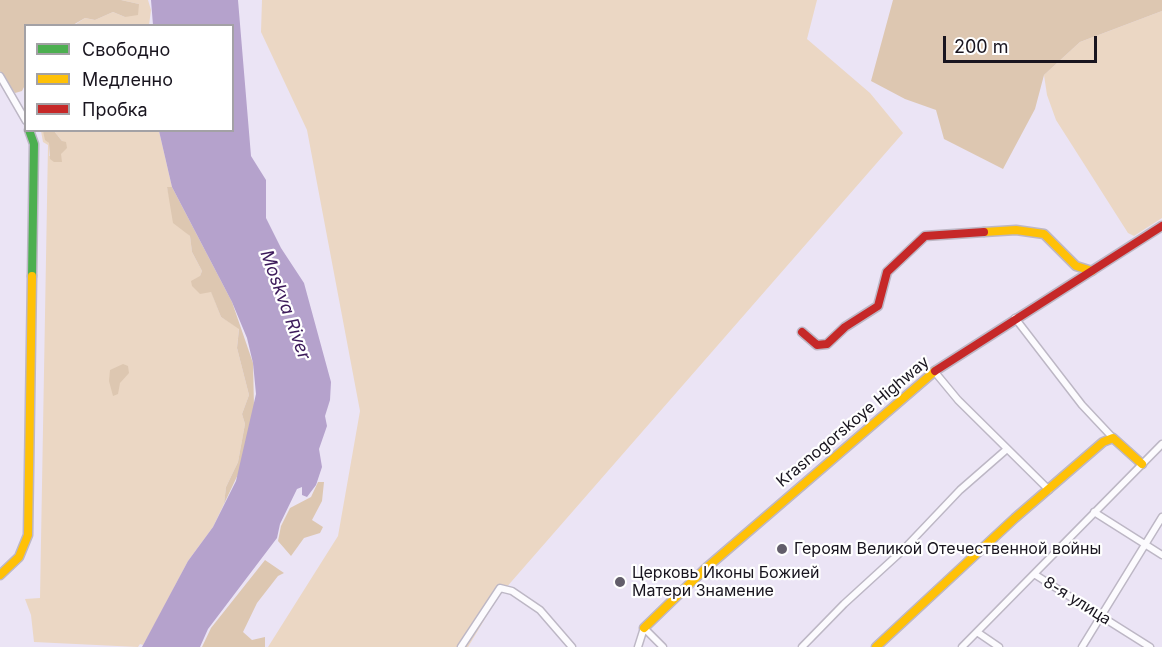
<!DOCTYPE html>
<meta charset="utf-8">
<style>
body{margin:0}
#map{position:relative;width:1162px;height:647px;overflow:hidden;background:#ebe4f5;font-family:Inter,sans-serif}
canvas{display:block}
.legend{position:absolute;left:24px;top:24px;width:210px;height:108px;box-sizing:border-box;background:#fff;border:2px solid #a3a1a5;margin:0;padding:8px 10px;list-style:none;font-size:18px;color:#19151f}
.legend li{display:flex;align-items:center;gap:12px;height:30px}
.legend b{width:30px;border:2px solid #a3a1a5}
.scale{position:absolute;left:943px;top:36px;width:154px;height:27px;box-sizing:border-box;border:3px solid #19151f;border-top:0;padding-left:8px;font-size:18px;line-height:21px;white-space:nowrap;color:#19151f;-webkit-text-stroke:4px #fff;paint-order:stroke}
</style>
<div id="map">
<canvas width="1162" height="647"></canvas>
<ul class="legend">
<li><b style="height:8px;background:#4caf50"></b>Свободно</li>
<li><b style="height:8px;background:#ffc107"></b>Медленно</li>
<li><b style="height:8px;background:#c62828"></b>Пробка</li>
</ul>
<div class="scale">200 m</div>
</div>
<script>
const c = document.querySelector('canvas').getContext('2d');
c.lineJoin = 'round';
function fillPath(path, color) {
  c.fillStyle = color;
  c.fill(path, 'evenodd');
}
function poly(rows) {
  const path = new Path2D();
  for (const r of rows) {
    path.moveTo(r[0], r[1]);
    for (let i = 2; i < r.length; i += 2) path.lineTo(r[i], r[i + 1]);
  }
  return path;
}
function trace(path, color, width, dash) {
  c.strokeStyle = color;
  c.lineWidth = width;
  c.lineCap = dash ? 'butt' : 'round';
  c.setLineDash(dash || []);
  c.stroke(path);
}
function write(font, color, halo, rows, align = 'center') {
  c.font = font + ' Inter,sans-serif';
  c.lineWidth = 4.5;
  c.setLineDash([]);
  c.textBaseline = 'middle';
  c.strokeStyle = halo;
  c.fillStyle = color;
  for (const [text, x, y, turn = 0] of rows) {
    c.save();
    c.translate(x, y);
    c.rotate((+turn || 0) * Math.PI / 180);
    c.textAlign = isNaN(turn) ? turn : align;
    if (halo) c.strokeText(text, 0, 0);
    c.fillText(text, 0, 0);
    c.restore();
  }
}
fillPath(poly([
 [121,0,148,0,151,10,149,25,73,26,85,18,95,20,113,12,125,17,139,4],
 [262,0,817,0,807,39,870,93,903,133,498,597,468,647,268,647,338,536,360,411,307,130,261,32],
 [1162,11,1162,218,1134,236,1128,233,1056,120,1047,95,1044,75,1080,42],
 [41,131,43,131,49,143,49,156,61,154,62,141,54,131,159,131,172,187,167,187,174,218,190,236,192,252,202,271,200,276,211,291,221,317,239,328,237,348,249,395,242,414,245,424,238,462,226,487,224,504,213,527,188,561,150,633,143,645,140,644,138,647,34,642,31,615,25,599,40,598,48,145,43,142]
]), '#ebd7c4');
fillPath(poly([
 [0,0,121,0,139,4,138,15,125,17,113,12,95,20,85,18,73,25,26,26,25,85,22,91,15,93,0,71],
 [893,0,1162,0,1162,11,1080,42,1044,75,1035,109,1003,169,944,139,936,110,905,99,871,81],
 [43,131,54,131,62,141,66,142,67,148,61,154,62,162,54,162,50,159,49,143,45,140],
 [167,187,172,187,232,302,253,363,254,407,241,468,224,504,226,487,238,462,245,424,242,414,249,395,237,348,239,329,221,317,211,292,200,294,192,286,191,281,200,276,202,271,192,252,190,236,173,223],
 [123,364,128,366,129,373,120,383,118,394,113,396,109,381,110,370],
 [318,482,324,482,322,501,312,520,323,527,320,533,304,538,291,556,278,541,281,526,290,508,311,497],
 [265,560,284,573,278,576,257,603,243,632,252,640,265,637,265,647,202,647,211,628]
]), '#ddc7b1');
fillPath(poly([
 [151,0,238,0,251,156,266,180,266,218,281,248,304,283,331,382,330,400,325,416,327,426,319,449,322,467,316,485,307,497,302,495,302,487,297,489,280,524,277,538,208,629,200,647,142,647,188,561,213,527,236,481,256,394,253,363,247,338,232,302,172,187,159,131,232,130,232,26,153,25]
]), '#b5a2cc');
const street = poly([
 [0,76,26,121],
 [1015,318,1082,405,1113,438],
 [934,371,958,400,1049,490],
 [1094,512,1162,555],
 [1034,574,1150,647],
 [644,628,663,647],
 [977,632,999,647],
 [461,647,500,588,512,591,540,610,572,647],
 [638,647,644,628],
 [802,647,844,604,902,551,960,490,1007,449],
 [962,647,1162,444],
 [1082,647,1162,517]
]);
const fast = poly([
 [29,130,34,144,32,276]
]);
const slow = poly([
 [984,232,1016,230,1044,234,1076,266,1092,271],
 [0,575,19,557,28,535,32,276],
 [644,628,705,569,935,371],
 [876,647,1015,518,1103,442,1113,438,1142,464]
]);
const jam = poly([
 [802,332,817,345,827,344,845,327,878,306,887,272,925,236,984,232],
 [935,371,1162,226]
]);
trace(street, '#bdb7c5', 9);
trace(fast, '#bdb7c5', 11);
trace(slow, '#bdb7c5', 11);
trace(jam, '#bdb7c5', 11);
trace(street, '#fcfbfe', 6);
trace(fast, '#4caf50', 8);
trace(slow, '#ffc107', 8);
trace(jam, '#c62828', 8);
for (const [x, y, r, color] of [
 [782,549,6,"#625d6a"],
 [620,582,6,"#625d6a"]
]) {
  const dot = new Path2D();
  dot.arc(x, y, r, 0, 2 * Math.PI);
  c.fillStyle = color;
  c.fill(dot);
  trace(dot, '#fff', 2);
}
write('16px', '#19151f', '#fff', [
 ["Krasnogorskoye Highway",853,422,-40],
 ["8-я улица",1077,601,32]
]);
write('16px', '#19151f', '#fff', [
 ["Героям Великой Отечественной войны",794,549],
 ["Церковь Иконы Божией",632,573],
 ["Матери Знамение",632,591]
], 'left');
write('italic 18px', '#3c1a5a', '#fff', [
 ["Moskva River",285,305,70]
]);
</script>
